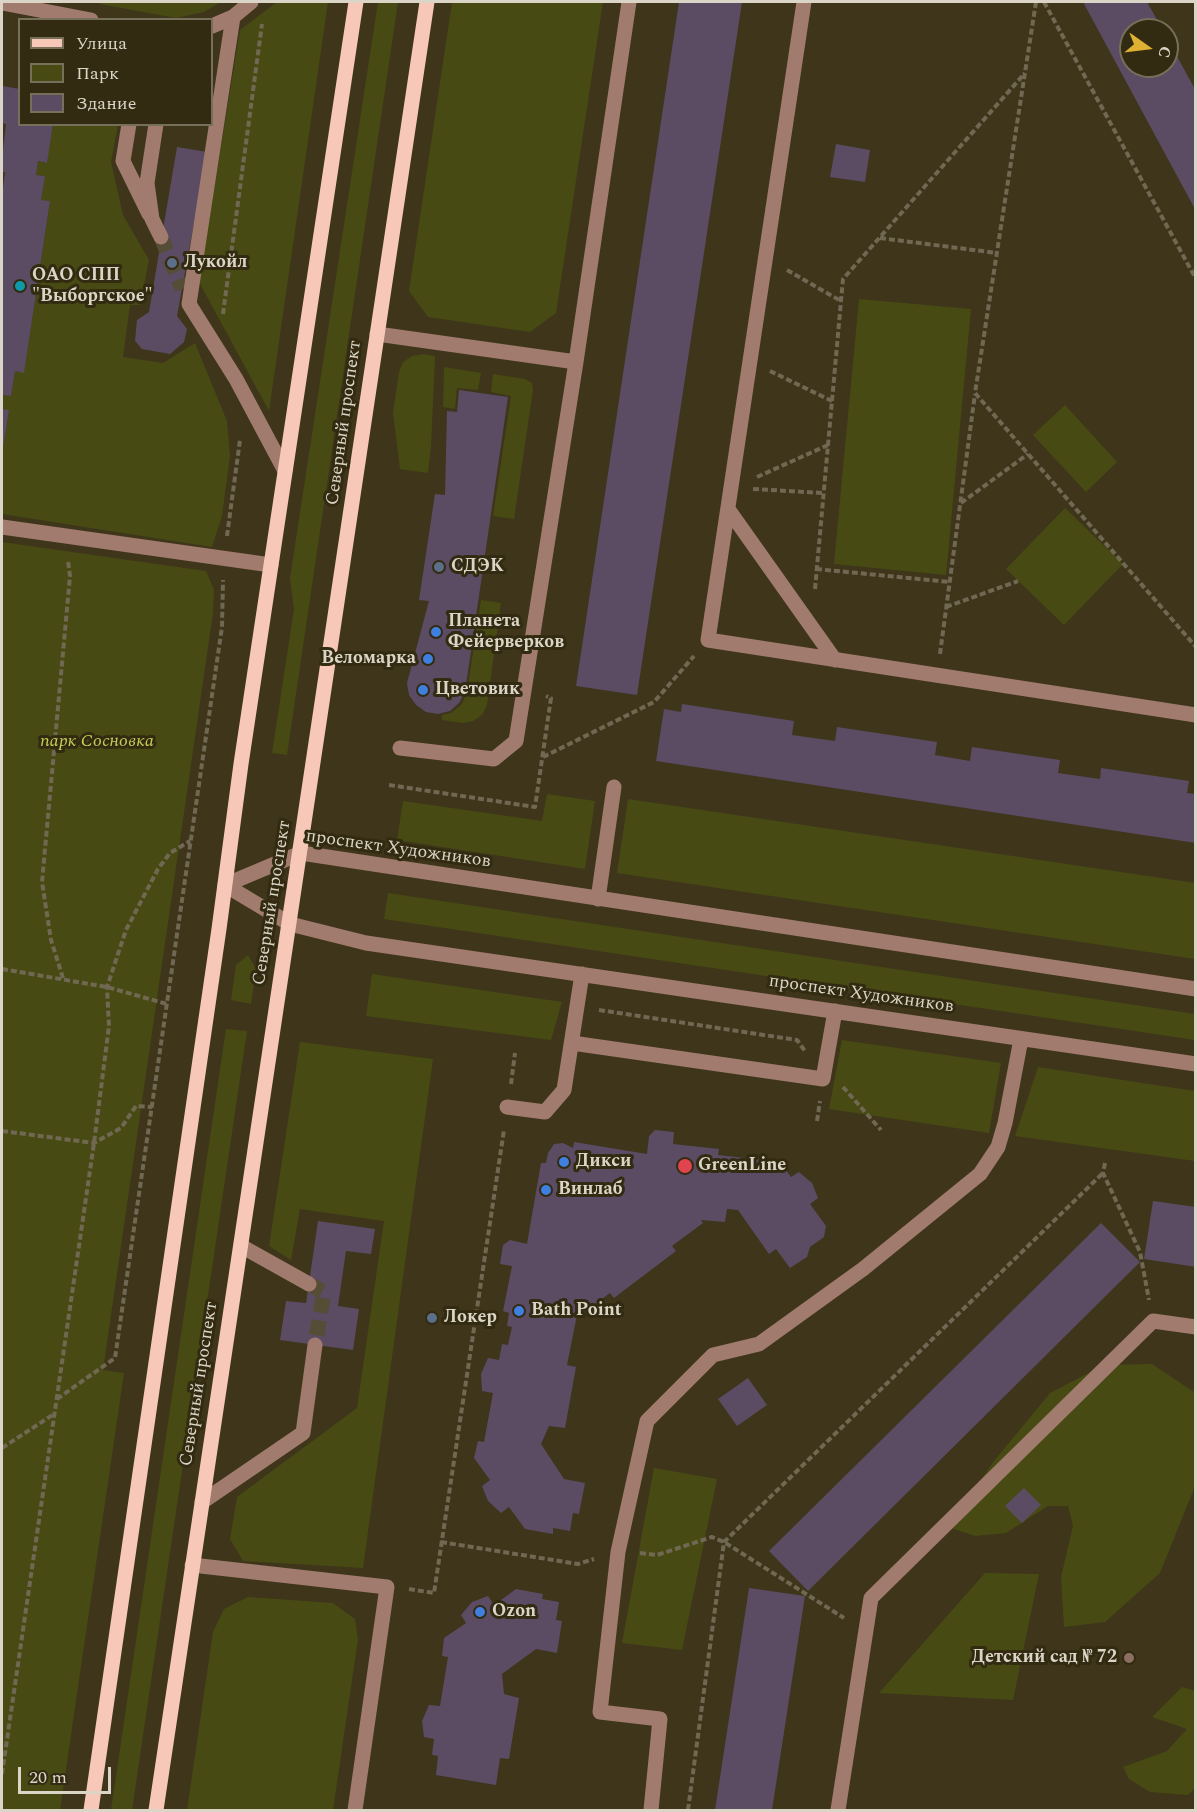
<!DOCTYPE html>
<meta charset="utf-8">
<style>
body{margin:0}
#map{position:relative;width:1197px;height:1812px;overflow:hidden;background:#3e351b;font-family:Spectral,serif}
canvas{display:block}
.frame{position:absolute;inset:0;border:3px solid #dad5c6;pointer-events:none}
.legend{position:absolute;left:18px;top:18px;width:195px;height:108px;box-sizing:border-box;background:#332b11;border:2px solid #766f59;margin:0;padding:8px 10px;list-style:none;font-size:18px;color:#dad5c6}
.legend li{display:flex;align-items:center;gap:12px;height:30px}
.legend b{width:30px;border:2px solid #766f59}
.north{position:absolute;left:1119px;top:18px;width:60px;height:60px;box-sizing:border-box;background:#332b11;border:2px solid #766f59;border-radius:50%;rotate:104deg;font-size:16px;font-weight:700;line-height:24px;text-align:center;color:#dad5c6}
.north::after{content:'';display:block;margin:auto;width:21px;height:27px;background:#deb133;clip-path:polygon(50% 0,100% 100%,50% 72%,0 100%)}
.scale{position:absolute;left:18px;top:1767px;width:93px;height:27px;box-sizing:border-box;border:3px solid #dad5c6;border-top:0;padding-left:8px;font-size:18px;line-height:21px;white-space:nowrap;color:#dad5c6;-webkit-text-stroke:4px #332b11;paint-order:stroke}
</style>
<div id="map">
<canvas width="1197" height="1812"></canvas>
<div class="frame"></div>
<ul class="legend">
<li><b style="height:8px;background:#f7c8b7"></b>Улица</li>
<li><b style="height:16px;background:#474b13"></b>Парк</li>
<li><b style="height:16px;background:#5b4c64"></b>Здание</li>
</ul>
<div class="north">С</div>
<div class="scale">20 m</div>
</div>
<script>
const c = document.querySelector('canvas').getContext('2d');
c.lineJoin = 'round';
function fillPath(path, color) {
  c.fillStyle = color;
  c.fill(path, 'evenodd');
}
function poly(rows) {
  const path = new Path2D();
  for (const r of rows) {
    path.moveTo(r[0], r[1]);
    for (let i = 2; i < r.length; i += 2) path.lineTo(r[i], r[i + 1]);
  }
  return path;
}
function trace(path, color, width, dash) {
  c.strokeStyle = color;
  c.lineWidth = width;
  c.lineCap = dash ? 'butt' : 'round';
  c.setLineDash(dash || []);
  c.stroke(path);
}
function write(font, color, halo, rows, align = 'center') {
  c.font = font + ' Spectral,serif';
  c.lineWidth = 6;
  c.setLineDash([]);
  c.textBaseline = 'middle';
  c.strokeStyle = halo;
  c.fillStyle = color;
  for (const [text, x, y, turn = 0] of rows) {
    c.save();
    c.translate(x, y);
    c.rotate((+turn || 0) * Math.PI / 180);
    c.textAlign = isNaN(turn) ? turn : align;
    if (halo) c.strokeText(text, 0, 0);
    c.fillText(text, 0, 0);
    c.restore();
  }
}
fillPath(poly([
 [100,2,221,2,204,12,176,18,100,4],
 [277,2,328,2,269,411,199,282,240,30],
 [378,2,398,2,287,755,272,753,294,609,290,578],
 [452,2,603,2,556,313,530,332,428,317,409,291],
 [53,125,118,125,111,162,123,215,149,260,140,305,130,305,123,357,163,363,195,343,227,421,230,456,222,516,212,547,2,514,2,457,9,411,2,409,2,395,11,396,15,371,24,372,50,202,41,200,45,176,36,175,38,161,46,163],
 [859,299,971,309,946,575,834,564],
 [423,354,435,356,431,447,428,473,400,469,393,413,399,372,403,362,412,356],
 [444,367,481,373,478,390,457,388,455,409,443,407],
 [493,374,525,379,532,383,533,390,514,519,493,516,511,396,491,392],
 [1065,405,1117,462,1086,492,1033,435],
 [1065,508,1123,564,1064,625,1006,569],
 [2,542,206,571,214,590,213,613,103,1370,124,1373,60,1810,2,1810],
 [481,600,501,603,487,705,482,715,473,721,463,723,442,720,442,715,451,713,462,704,467,692],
 [547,794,595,801,585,869,397,840,403,801,542,821],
 [628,799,1195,883,1195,959,617,873],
 [388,893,1195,1014,1195,1040,384,919],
 [248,955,256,969,251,1004,231,1000,236,965],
 [372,974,562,1002,551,1040,366,1016],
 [226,1029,247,1031,132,1810,111,1810],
 [842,1040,1001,1063,989,1133,829,1109],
 [300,1042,433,1059,363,1568,243,1561,230,1539,237,1497,357,1408,384,1221,300,1209,291,1260,269,1246],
 [1038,1067,1195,1091,1195,1161,1015,1136],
 [1152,1364,1194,1392,1196,1408,1196,1473,1193,1491,1160,1573,1105,1622,1064,1627,1061,1577,1073,1526,1068,1506,1048,1506,1006,1533,975,1536,948,1527,994,1461,1050,1393,1104,1365],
 [654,1468,717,1479,682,1650,622,1643],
 [985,1573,1039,1574,1013,1700,879,1693],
 [248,1597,333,1603,355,1619,358,1639,333,1810,187,1810,213,1632,224,1609],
 [1182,1687,1195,1691,1195,1788,1188,1795,1150,1792,1129,1779,1123,1767,1167,1751,1187,1729,1152,1717]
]), '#474b13');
fillPath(poly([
 [679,2,742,2,637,695,576,686],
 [1083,2,1147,2,1156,18,1163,30,1131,30,1131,66,1167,66,1167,38,1196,91,1196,211],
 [2,86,20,89,20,124,53,124,47,163,38,161,36,175,45,176,41,200,50,201,24,373,15,371,11,396,2,395,2,197,5,172,2,172,2,158,6,124,2,123],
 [836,144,870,150,865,182,830,177],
 [177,147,207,152,177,316,187,329,184,342,170,354,142,349,135,341,137,320,149,312],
 [459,390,508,397,465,692,459,703,450,711,438,714,426,712,416,705,409,695,407,683,429,601,419,600,435,494,445,495,447,411,457,412],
 [2,409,9,410,3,449,2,448],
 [682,704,794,721,792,735,835,741,837,727,937,742,935,755,970,761,972,747,1060,760,1058,773,1100,779,1101,768,1189,781,1187,793,1196,794,1196,843,656,761,664,709,681,712],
 [655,1130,674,1132,673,1144,719,1149,718,1155,780,1162,791,1177,799,1172,812,1183,818,1198,810,1204,826,1226,824,1237,810,1247,807,1257,790,1268,776,1249,769,1254,738,1210,727,1209,725,1222,701,1220,703,1223,672,1246,676,1251,614,1298,610,1293,578,1317,577,1315,567,1365,576,1367,565,1428,549,1426,541,1444,564,1479,585,1483,579,1514,573,1513,570,1531,553,1528,553,1534,525,1529,509,1507,501,1513,488,1501,482,1486,490,1480,474,1458,478,1441,484,1442,493,1393,482,1391,481,1374,488,1358,499,1360,502,1344,508,1345,512,1327,507,1326,509,1313,503,1311,512,1266,500,1264,503,1245,510,1240,527,1244,541,1163,546,1163,548,1153,554,1144,563,1143,573,1148,574,1142,647,1154,649,1136],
 [1153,1201,1196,1207,1196,1267,1144,1259],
 [318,1221,375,1229,371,1254,346,1251,338,1306,359,1309,353,1350,280,1340,286,1301,306,1303],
 [1101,1223,1140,1262,808,1591,769,1551],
 [748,1378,767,1405,737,1426,718,1399],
 [1024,1488,1041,1505,1022,1523,1005,1506],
 [749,1588,805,1596,772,1810,715,1810],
 [516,1589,543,1594,542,1599,559,1602,556,1620,562,1621,557,1653,536,1649,502,1674,504,1694,519,1698,509,1759,500,1758,496,1785,436,1775,438,1756,432,1755,434,1739,424,1737,422,1721,429,1705,440,1706,448,1657,442,1656,444,1638,466,1623,461,1615,472,1602,488,1596,494,1605]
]), '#5b4c64');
trace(poly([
 [161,237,182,289],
 [309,1284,324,1292,315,1345]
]), '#554d35', 15, [15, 8]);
trace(poly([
 [1036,2,975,393,1196,647],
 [1044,2,1196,279],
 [880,238,997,253],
 [787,270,841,301],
 [223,314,262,24],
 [770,371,832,401],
 [757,477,828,445],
 [753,489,823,493],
 [961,503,1028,454],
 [227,536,240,440],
 [816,569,950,582],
 [815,589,843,279,1025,73],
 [946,607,1018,581],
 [940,654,975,394],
 [543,757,654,702,694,656],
 [389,785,535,807,551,698,546,696],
 [2,969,107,987,167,1004],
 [63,978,51,940,42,882,70,576,68,561],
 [599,1010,797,1040,805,1051],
 [511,1084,515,1053],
 [843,1087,881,1130],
 [817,1121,820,1101],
 [2,1131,94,1143,121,1128,136,1106,152,1107],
 [1105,1163,1103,1173,1140,1252,1149,1300],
 [57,1399,115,1358,222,627,223,580],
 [2,1448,54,1414],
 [441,1542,578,1564,594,1559],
 [640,1553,657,1555,712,1537,724,1542,844,1618],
 [409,1589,434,1593,504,1130],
 [2,1774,94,1143,109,1026,107,987,126,930,158,869,170,853,190,841],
 [688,1810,724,1542,1103,1173]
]), '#706852', 4, [6, 3]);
trace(poly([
 [251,2,233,17,189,304,236,379,285,471],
 [804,2,708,640,1196,715],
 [2,3,91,20],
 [212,26,233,17],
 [129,124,123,161,149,214],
 [156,124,147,183,152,219,161,237],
 [377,334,576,362],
 [728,509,835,660],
 [2,527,271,565],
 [400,748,494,759,516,741,576,362,629,2],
 [225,885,290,924,366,943,1196,1064],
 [225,885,301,853,1196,989],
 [598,899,614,787],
 [572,1043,823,1079,835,1011],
 [507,1107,545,1112,564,1090,582,974],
 [241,1246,309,1284],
 [202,1502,303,1433,315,1345],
 [192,1565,387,1587,355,1810],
 [651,1810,660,1719,600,1712,618,1552,647,1421,713,1355,759,1344,863,1269,980,1174,998,1147,1005,1123,1021,1039],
 [838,1810,871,1598,1153,1321,1196,1327]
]), '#a17b6e', 15);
trace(poly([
 [91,1810,219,929,241,764,356,2],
 [156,1810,427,2]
]), '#f7c8b7', 15);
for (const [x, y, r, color] of [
 [172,263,6,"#5c6f8a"],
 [20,286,6,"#0f9aa8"],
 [439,567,6,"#5c6f8a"],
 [436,632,6,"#3f7fe0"],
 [428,659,6,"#3f7fe0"],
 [423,690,6,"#3f7fe0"],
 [564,1162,6,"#3f7fe0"],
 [685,1166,8,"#e0444e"],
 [546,1190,6,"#3f7fe0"],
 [519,1311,6,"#3f7fe0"],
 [432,1318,6,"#5c6f8a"],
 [480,1612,6,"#3f7fe0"],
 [1129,1658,6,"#8d6e63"]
]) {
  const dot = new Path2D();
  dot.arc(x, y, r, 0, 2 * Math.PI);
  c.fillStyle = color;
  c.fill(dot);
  trace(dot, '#332b11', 2);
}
write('bold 18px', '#dad5c6', '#332b11', [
 ["Лукойл",184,263],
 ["ОАО СПП",32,276],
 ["\"Выборгское\"",32,297],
 ["СДЭК",451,567],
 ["Планета",448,622],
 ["Фейерверков",448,643],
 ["Веломарка",416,659,"right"],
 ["Цветовик",435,690],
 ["Дикси",576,1162],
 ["GreenLine",698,1166],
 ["Винлаб",558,1190],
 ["Bath Point",531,1311],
 ["Локер",444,1318],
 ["Ozon",492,1612],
 ["Детский сад № 72",1117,1658,"right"]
], 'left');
write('18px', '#dad5c6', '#332b11', [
 ["Северный проспект",345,423,-82],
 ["проспект Художников",398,850,8],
 ["Северный проспект",273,903,-81],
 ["проспект Художников",861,995,8],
 ["Северный проспект",200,1384,-81]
]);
write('italic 18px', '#c6ce53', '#332b11', [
 ["парк Сосновка",97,742]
]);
</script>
